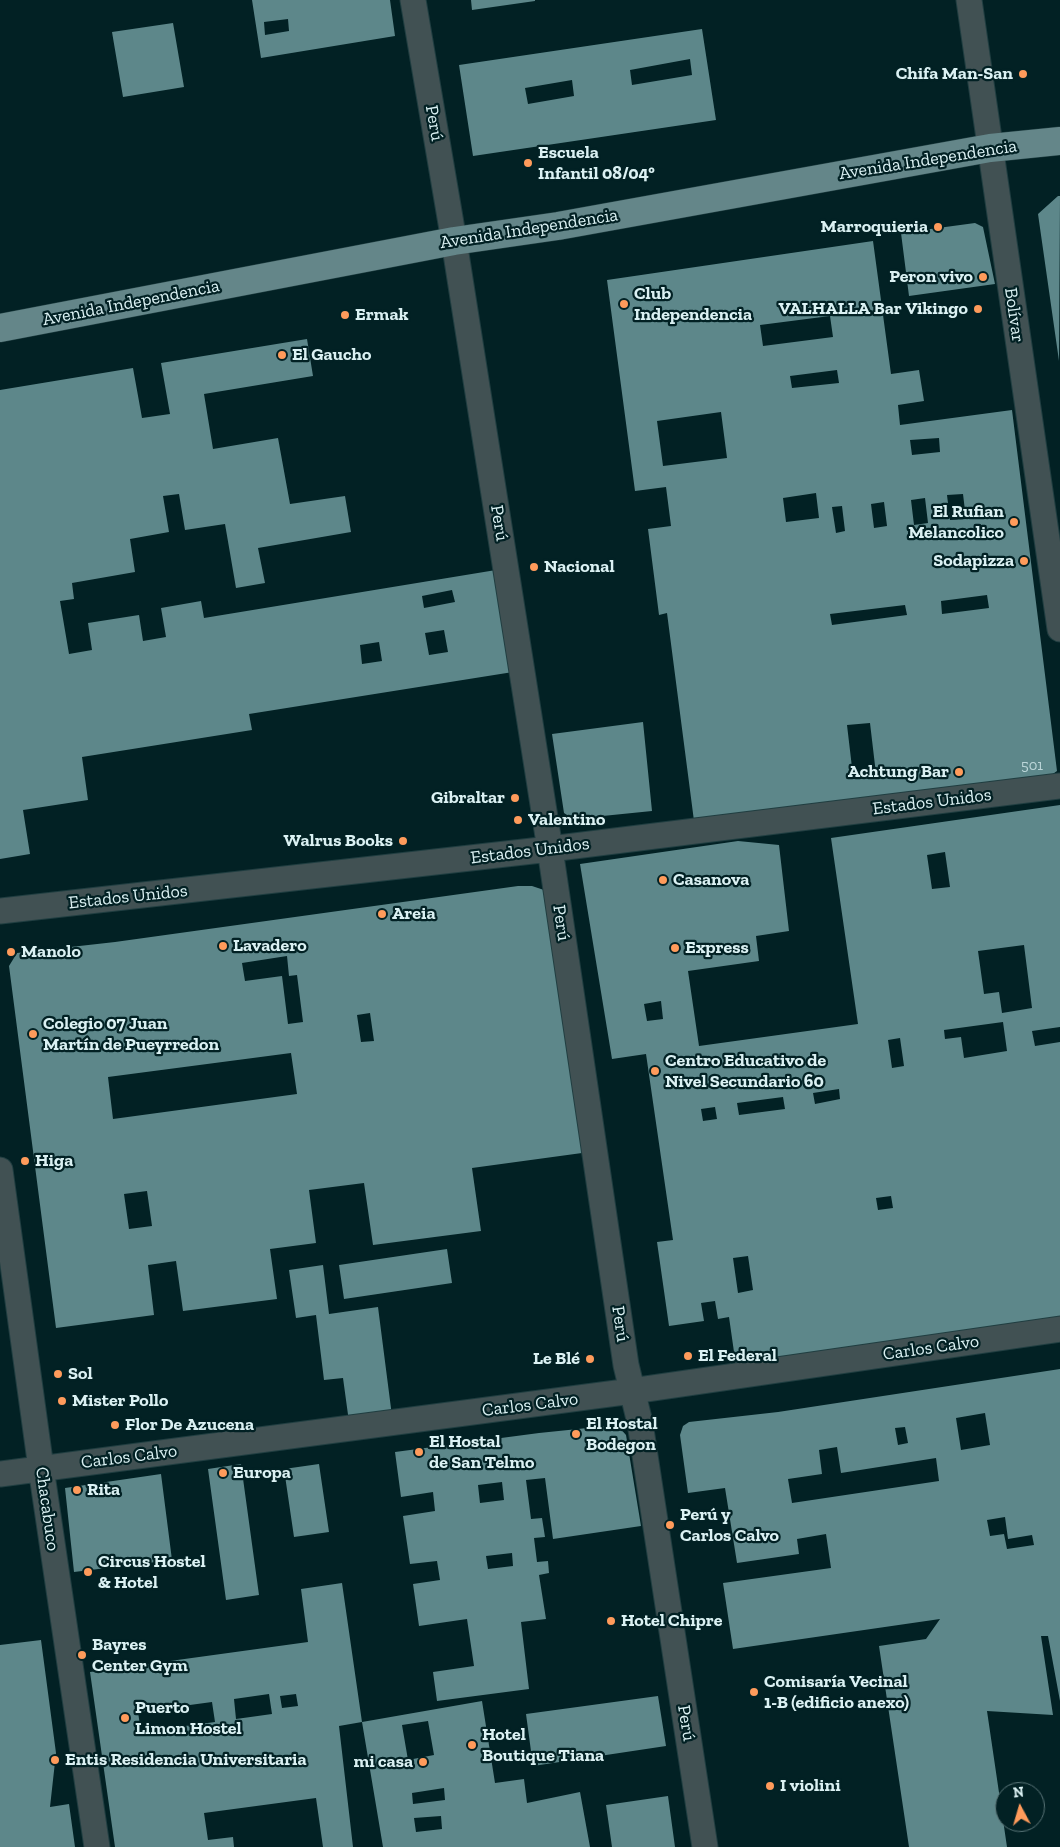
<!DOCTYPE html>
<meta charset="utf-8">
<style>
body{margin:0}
#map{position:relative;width:1060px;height:1847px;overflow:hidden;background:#022124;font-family:"Zilla Slab",serif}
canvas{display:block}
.north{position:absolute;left:995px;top:1782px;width:50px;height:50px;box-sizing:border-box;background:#022124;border:1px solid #597477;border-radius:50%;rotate:354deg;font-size:14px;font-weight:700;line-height:20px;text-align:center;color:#dbf1f3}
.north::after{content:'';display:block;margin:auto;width:18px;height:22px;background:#ff9b5b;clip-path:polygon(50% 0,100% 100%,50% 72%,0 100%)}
</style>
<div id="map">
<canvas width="1060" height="1847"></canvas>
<div class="north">N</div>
</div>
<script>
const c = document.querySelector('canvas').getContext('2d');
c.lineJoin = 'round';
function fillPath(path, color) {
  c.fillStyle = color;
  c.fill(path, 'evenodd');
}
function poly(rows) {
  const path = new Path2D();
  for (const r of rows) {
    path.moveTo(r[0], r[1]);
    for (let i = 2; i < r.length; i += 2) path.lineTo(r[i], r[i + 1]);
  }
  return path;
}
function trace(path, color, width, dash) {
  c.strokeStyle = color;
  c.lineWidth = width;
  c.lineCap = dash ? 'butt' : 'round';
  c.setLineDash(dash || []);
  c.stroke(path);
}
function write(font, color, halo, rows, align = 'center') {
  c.font = font + ' "Zilla Slab",serif';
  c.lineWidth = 4.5;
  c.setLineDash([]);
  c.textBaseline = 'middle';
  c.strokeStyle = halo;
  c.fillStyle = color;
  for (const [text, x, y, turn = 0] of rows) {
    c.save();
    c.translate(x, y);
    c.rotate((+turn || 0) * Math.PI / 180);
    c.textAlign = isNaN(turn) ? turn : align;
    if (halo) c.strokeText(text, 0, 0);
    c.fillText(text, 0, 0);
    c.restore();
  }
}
fillPath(poly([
 [252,0,390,0,395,36,261,58],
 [288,19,289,31,265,35,264,22],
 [471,0,535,0,535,1,472,10],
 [173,23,184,87,123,97,112,32],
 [702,29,716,120,473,156,459,65],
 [690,59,692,75,632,85,630,70],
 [572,80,574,96,528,104,525,88],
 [1058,196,1060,196,1059,361,1038,214],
 [975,223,983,227,995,284,909,296,901,233],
 [873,241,891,374,919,370,924,401,898,405,900,425,1012,410,1057,771,1047,778,694,821,667,613,659,615,648,529,671,526,666,487,635,491,607,280],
 [830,316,833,337,763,346,760,325],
 [837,370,839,383,792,388,790,376],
 [721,412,727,458,663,466,657,421],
 [939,438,940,452,912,455,910,440],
 [816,493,819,518,786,522,783,498],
 [963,494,966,519,950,520,947,495],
 [925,498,928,523,914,525,911,500],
 [884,502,887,526,874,528,871,504],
 [842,506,845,531,836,533,832,507],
 [987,595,989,608,942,614,941,601],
 [905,605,907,615,832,625,830,614],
 [870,723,876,774,853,776,847,725],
 [307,339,313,376,204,394,213,449,278,438,290,504,345,496,351,532,258,548,265,583,236,588,225,524,185,530,179,494,163,496,169,532,130,539,135,572,72,583,74,599,60,601,69,654,92,650,88,623,139,615,143,641,166,637,161,608,201,601,204,618,496,570,513,672,249,714,252,730,82,757,88,800,23,810,30,854,0,859,0,390,133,368,142,418,170,414,161,363],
 [452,590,455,602,424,608,422,596],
 [444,630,448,652,429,655,425,633],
 [379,642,382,661,362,664,360,645],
 [643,722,652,811,573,819,564,813,552,734],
 [1060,805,1060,1027,1032,1031,1035,1046,1060,1042,1060,1318,736,1366,729,1317,718,1319,715,1301,701,1303,704,1321,669,1326,657,1242,673,1240,646,1054,612,1059,580,864,738,841,779,845,789,931,756,936,759,961,688,971,699,1046,858,1024,831,838],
 [945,852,950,887,932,889,927,855],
 [1024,945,1032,1008,1002,1013,999,992,984,994,978,951],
 [661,1001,663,1019,647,1021,644,1004],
 [1003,1022,1007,1051,964,1058,961,1037,945,1039,944,1030],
 [900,1038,904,1066,892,1068,888,1040],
 [839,1089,840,1099,815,1104,813,1093],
 [783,1097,785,1109,739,1115,737,1103],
 [715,1107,717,1119,703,1121,701,1109],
 [891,1196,893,1208,878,1210,876,1198],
 [748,1256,753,1290,738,1293,733,1258],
 [518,886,532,886,544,890,582,1153,472,1168,481,1231,373,1245,364,1183,309,1190,316,1243,270,1249,277,1299,183,1311,176,1261,148,1265,154,1315,56,1328,9,966,17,953,115,942],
 [287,956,289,976,297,975,303,1022,288,1024,282,976,245,981,242,963],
 [370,1013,374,1041,361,1042,357,1015],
 [291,1053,297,1094,113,1119,108,1077],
 [147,1191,152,1226,129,1229,124,1194],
 [447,1249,452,1283,344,1299,339,1265],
 [323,1265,329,1314,378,1307,392,1416,349,1422,343,1378,324,1380,316,1315,296,1318,289,1270],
 [1060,1369,1060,1701,1048,1636,1041,1636,1053,1715,987,1711,1007,1847,909,1847,879,1646,926,1639,940,1619,733,1649,723,1583,831,1568,826,1534,797,1539,799,1554,737,1563,725,1488,688,1493,680,1435,683,1426,689,1422,778,1412],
 [985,1413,990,1445,961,1450,956,1418],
 [905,1427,908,1443,898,1445,895,1428],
 [837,1447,841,1473,936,1458,939,1481,792,1503,788,1479,822,1474,819,1450],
 [1005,1517,1008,1539,1032,1535,1034,1545,1007,1549,1004,1534,990,1536,987,1520],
 [617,1425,626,1435,641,1526,553,1539,545,1478,526,1480,531,1519,542,1518,545,1537,534,1538,537,1562,548,1561,549,1573,539,1575,546,1619,521,1622,529,1689,437,1701,433,1672,474,1666,467,1619,419,1626,413,1584,440,1580,437,1561,410,1564,403,1516,435,1511,433,1492,401,1497,395,1452,539,1433],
 [502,1482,504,1500,480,1503,478,1485],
 [512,1553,513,1566,488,1569,486,1556],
 [241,1464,259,1595,226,1600,208,1469],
 [319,1464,329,1532,294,1537,284,1469],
 [161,1474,172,1560,74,1572,65,1488],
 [342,1583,362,1722,482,1701,495,1783,524,1779,527,1803,580,1792,590,1847,383,1847,362,1722,339,1726,353,1847,323,1847,316,1798,204,1813,208,1840,233,1837,234,1847,115,1847,90,1672,308,1642,301,1589],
 [269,1694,272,1714,236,1719,234,1699],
 [296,1694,298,1706,282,1708,280,1696],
 [212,1702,215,1722,141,1732,138,1712],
 [428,1721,434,1755,408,1760,402,1725],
 [444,1788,445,1800,413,1804,412,1793],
 [441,1816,442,1829,416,1832,414,1818],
 [41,1640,56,1753,50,1807,69,1804,75,1847,0,1847,0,1645],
 [658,1696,666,1746,533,1766,526,1714],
 [668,1796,675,1847,612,1847,606,1805]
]), '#5d878a');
const minor = poly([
 [413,0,454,241,550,849,626,1365,640,1423,705,1847],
 [969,0,1060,629],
 [0,911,550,849,1060,786],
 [0,1170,41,1468,97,1847],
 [0,1474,632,1391,1060,1329]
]);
const primary = poly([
 [0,328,454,241,558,226,990,148,1060,141]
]);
trace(minor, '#203e41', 27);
trace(primary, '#203e41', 29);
trace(minor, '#415153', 25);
trace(primary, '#648689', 28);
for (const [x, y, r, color] of [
 [1023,74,5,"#ff9b5b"],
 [528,163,5,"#ff9b5b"],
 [938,227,5,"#ff9b5b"],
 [983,277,5,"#ff9b5b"],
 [624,304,5,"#ff9b5b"],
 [978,309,5,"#ff9b5b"],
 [345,315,5,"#ff9b5b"],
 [282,355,5,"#ff9b5b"],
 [1014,522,5,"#ff9b5b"],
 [1024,561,5,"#ff9b5b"],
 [534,567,5,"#ff9b5b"],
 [959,772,5,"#ff9b5b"],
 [515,798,5,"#ff9b5b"],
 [518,820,5,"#ff9b5b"],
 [403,841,5,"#ff9b5b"],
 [663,880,5,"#ff9b5b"],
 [382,914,5,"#ff9b5b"],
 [223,946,5,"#ff9b5b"],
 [675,948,5,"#ff9b5b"],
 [11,952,5,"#ff9b5b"],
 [33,1034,5,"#ff9b5b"],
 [655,1071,5,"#ff9b5b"],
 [25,1161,5,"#ff9b5b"],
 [688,1356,5,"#ff9b5b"],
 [590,1359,5,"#ff9b5b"],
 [58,1374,5,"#ff9b5b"],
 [62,1401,5,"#ff9b5b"],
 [115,1425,5,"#ff9b5b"],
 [576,1434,5,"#ff9b5b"],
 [419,1452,5,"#ff9b5b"],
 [223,1473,5,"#ff9b5b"],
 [77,1490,5,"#ff9b5b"],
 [670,1525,5,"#ff9b5b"],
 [88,1572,5,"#ff9b5b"],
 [611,1621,5,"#ff9b5b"],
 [82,1655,5,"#ff9b5b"],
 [754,1692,5,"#ff9b5b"],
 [125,1718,5,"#ff9b5b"],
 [472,1745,5,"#ff9b5b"],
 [55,1760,5,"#ff9b5b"],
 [423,1762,5,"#ff9b5b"],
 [770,1786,5,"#ff9b5b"]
]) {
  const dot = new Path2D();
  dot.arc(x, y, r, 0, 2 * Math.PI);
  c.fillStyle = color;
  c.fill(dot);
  trace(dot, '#022124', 2);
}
write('15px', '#bcd6d9', null, [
 ["501",1032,766]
]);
write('bold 18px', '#dbf1f3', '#022124', [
 ["Chifa Man-San",1013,74,"right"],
 ["Escuela",538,153],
 ["Infantil 08/04°",538,174],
 ["Marroquieria",928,227,"right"],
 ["Peron vivo",973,277,"right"],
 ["Club",634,294],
 ["Independencia",634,315],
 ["VALHALLA Bar Vikingo",968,309,"right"],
 ["Ermak",355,315],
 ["El Gaucho",292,355],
 ["El Rufian",1004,512,"right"],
 ["Melancolico",1004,533,"right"],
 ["Sodapizza",1014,561,"right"],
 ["Nacional",544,567],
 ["Achtung Bar",949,772,"right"],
 ["Gibraltar",505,798,"right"],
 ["Valentino",528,820],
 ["Walrus Books",393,841,"right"],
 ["Casanova",673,880],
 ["Areia",392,914],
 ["Lavadero",233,946],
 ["Express",685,948],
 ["Manolo",21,952],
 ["Colegio 07 Juan",43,1024],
 ["Martín de Pueyrredon",43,1045],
 ["Centro Educativo de",665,1061],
 ["Nivel Secundario 60",665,1082],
 ["Higa",35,1161],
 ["El Federal",698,1356],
 ["Le Blé",580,1359,"right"],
 ["Sol",68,1374],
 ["Mister Pollo",72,1401],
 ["El Hostal",586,1424],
 ["Bodegon",586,1445],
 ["Flor De Azucena",125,1425],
 ["El Hostal",429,1442],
 ["de San Telmo",429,1463],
 ["Europa",233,1473],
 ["Rita",87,1490],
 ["Perú y",680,1515],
 ["Carlos Calvo",680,1536],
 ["Circus Hostel",98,1562],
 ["& Hotel",98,1583],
 ["Hotel Chipre",621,1621],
 ["Bayres",92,1645],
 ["Center Gym",92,1666],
 ["Comisaría Vecinal",764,1682],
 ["1-B (edificio anexo)",764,1703],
 ["Puerto",135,1708],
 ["Limon Hostel",135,1729],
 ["Hotel",482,1735],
 ["Boutique Tiana",482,1756],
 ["Entis Residencia Universitaria",65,1760],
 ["mi casa",413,1762,"right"],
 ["I violini",780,1786]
], 'left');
write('18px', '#dbf1f3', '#022124', [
 ["Perú",434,123,80],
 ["Avenida Independencia",928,160,-9],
 ["Avenida Independencia",529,229,-9],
 ["Avenida Independencia",131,303,-11],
 ["Bolívar",1014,315,82],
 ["Perú",499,523,81],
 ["Estados Unidos",932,802,-7],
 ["Estados Unidos",530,851,-7],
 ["Estados Unidos",128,897,-6],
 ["Perú",561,923,82],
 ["Perú",620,1324,82],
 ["Carlos Calvo",931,1348,-8],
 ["Carlos Calvo",530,1405,-7],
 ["Carlos Calvo",129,1457,-7],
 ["Chacabuco",47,1509,82],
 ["Perú",686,1723,81]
]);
</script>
